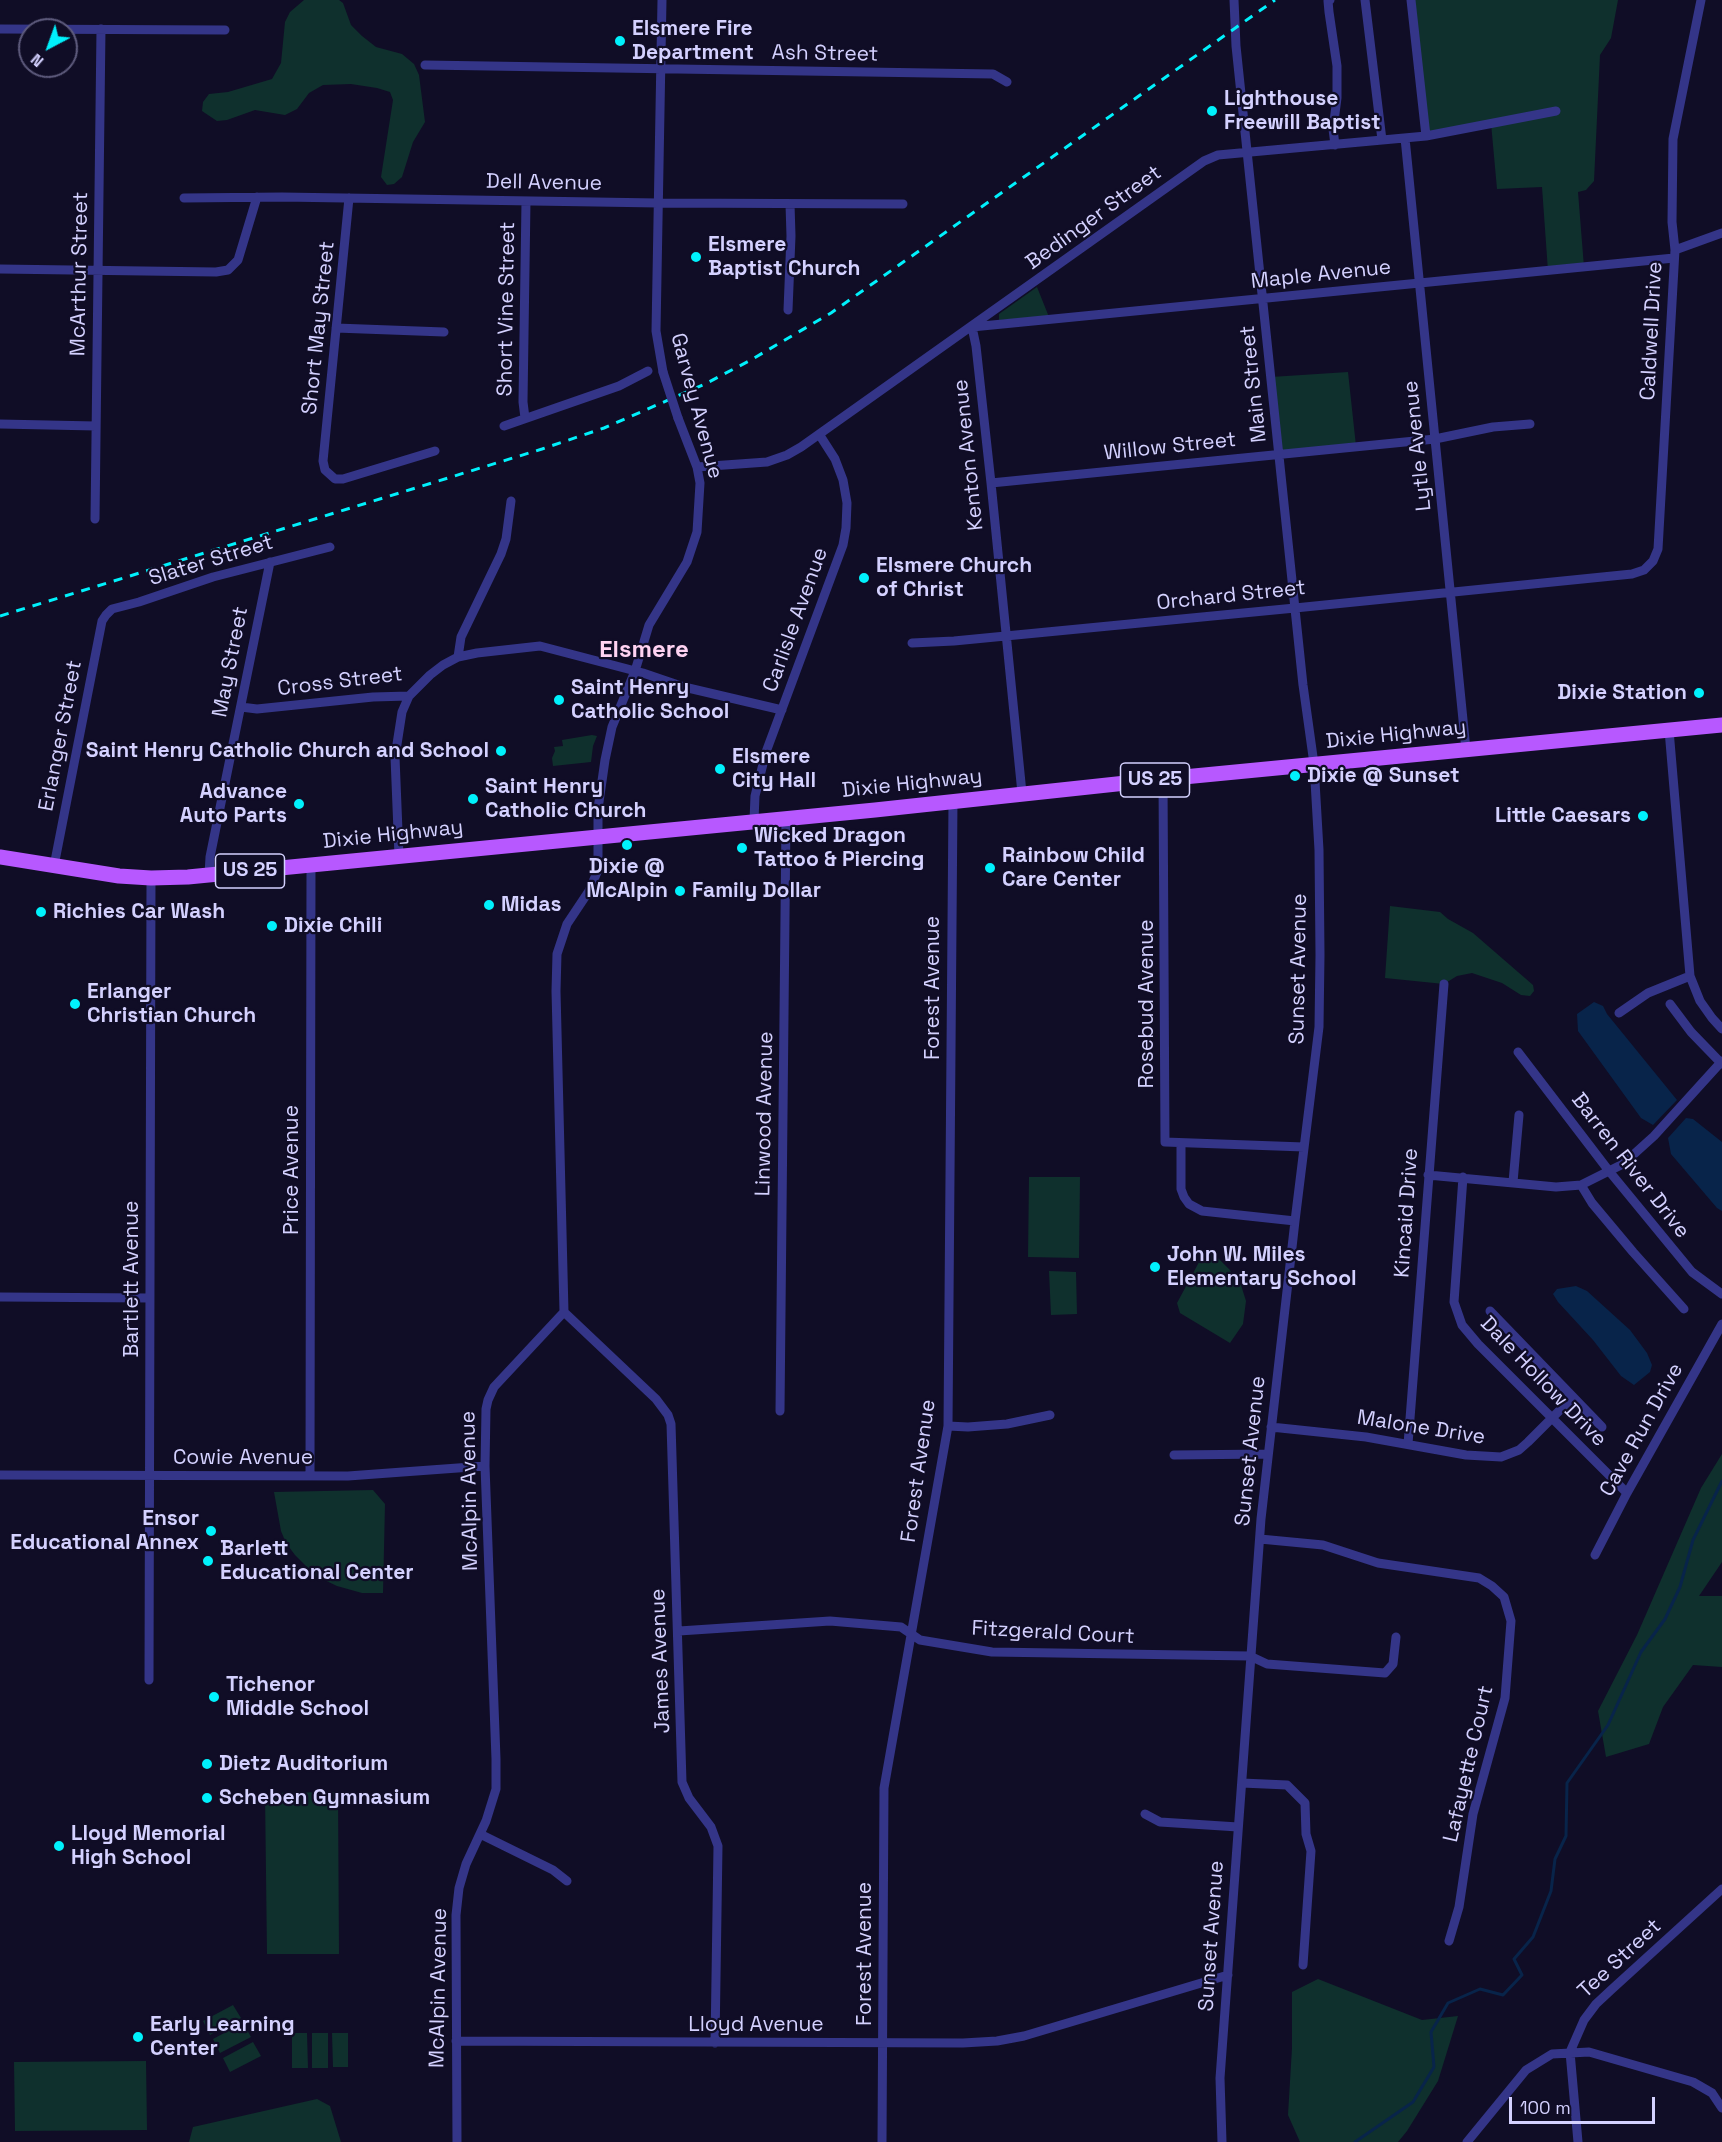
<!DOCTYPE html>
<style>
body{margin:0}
#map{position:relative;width:1722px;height:2142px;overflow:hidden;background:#100d26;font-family:"Space Grotesk",sans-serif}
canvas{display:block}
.north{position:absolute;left:18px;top:18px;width:60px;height:60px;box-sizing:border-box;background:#100d26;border:2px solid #5e5b7d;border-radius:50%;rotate:221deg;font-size:16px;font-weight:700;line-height:24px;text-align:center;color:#d4d1ff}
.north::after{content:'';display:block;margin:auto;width:21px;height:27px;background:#00f1fc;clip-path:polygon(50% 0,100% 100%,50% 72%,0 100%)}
.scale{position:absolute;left:1509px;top:2097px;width:146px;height:27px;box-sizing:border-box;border:3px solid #d4d1ff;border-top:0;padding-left:8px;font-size:18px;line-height:21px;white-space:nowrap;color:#d4d1ff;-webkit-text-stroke:4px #100d26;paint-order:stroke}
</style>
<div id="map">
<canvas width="1722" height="2142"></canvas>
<div class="north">N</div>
<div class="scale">100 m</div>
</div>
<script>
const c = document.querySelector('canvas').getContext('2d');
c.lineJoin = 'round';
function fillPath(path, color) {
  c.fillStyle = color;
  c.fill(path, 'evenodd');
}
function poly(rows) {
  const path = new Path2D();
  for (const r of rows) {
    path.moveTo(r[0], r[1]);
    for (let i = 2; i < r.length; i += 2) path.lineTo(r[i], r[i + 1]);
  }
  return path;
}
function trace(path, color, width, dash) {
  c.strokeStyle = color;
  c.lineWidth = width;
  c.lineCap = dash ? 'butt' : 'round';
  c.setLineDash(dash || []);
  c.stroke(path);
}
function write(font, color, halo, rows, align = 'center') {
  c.font = font + ' "Space Grotesk",sans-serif';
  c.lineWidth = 4.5;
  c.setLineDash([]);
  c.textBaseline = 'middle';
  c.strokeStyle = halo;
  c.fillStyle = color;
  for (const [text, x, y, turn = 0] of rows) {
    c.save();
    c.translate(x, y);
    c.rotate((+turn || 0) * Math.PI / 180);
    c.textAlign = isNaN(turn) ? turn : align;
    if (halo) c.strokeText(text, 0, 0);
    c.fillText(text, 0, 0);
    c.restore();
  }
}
fillPath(poly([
 [304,0,339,0,343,3,351,25,362,36,376,47,402,54,414,64,419,75,425,122,413,142,402,177,394,184,387,185,381,177,393,100,390,92,377,88,351,84,323,85,309,93,297,109,285,115,255,110,227,120,217,121,202,111,203,102,209,94,228,92,272,79,281,63,285,22,290,12],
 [1411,0,1618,0,1611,38,1600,55,1594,181,1586,190,1578,192,1584,267,1548,271,1542,187,1497,189,1491,123,1426,136],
 [1037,287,1049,317,999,320,999,314],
 [1348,372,1356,446,1279,454,1271,377],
 [592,735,597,736,593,746,591,762,553,766,552,758,555,751,554,747,563,746,562,740],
 [1390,906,1440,912,1448,919,1473,933,1533,985,1534,991,1530,996,1521,995,1502,983,1472,973,1457,976,1444,984,1385,978],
 [1029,1177,1080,1177,1079,1258,1028,1257],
 [1205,1251,1218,1258,1229,1269,1241,1285,1246,1301,1243,1324,1230,1343,1180,1313,1177,1303],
 [1049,1271,1076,1272,1077,1314,1051,1315],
 [1722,1454,1722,1562,1699,1596,1722,1596,1722,1667,1693,1665,1663,1707,1649,1744,1606,1757,1598,1711,1637,1635,1701,1488],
 [373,1490,385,1504,383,1593,362,1593,337,1586,316,1576,295,1555,286,1543,281,1531,274,1492],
 [338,1792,339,1954,267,1954,265,1793],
 [1318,1979,1422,2020,1458,2016,1438,2081,1407,2131,1398,2142,1300,2142,1288,2115,1292,2048,1292,1992],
 [233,2005,241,2018,210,2035,203,2021],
 [243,2023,251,2037,220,2053,213,2039],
 [292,2033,307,2033,308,2068,292,2068],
 [312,2033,328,2033,328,2068,312,2068],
 [332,2033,348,2033,348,2067,333,2067],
 [253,2042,261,2056,230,2072,223,2058],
 [146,2061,147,2130,15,2131,14,2062],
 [317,2099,330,2106,341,2142,189,2142,193,2127]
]), '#0f302d');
fillPath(poly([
 [1594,1002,1603,1006,1607,1014,1677,1100,1653,1125,1641,1118,1578,1031,1577,1014],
 [1686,1118,1693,1119,1722,1142,1722,1211,1717,1208,1671,1154,1668,1138],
 [1576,1286,1587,1291,1630,1330,1647,1353,1652,1365,1650,1372,1634,1385,1621,1376,1593,1340,1558,1302,1553,1294,1557,1289]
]), '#08244a');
trace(poly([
 [1355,2142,1413,2102,1434,2067,1431,2032,1448,2003,1480,1989,1503,1995,1522,1975,1514,1959,1533,1937,1551,1891,1555,1859,1566,1836,1567,1783,1608,1725,1641,1652,1665,1619,1680,1587,1693,1540,1722,1481]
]), '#08244a', 3);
trace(poly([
 [662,0,656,331,663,372],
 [1330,0,1328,1,1329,12,1337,66,1337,98,1333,129,1335,145],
 [1365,0,1382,140],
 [1411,0,1426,136],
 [0,29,225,30],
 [425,65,993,74,1007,82],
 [1405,138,1466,750],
 [184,198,282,197,658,203,903,204],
 [349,198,323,461,325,470,335,479,343,479,435,451],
 [1675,250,1722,233],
 [0,269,216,272,228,270,238,260,257,197],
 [788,310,791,236,790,204],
 [336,328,444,332],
 [525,418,523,402,526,201],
 [0,424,96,426],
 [504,426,619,386,648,371],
 [697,467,767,462,787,455,801,447,1204,161,1218,155,1426,136,1556,111],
 [991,483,1435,439,1493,427,1530,424],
 [95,519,101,29],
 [912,643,954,641,1295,608,1632,574,1644,570,1653,561,1658,549,1675,250,1672,222,1673,139,1701,0],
 [458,657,461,637,501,554,506,539,511,501],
 [241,707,257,709,373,697,409,696],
 [1669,730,1690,976,1700,1001,1712,1018,1722,1029],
 [1163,779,1165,1142,1304,1147],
 [1022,793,991,483,976,346,972,327,1674,258],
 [754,820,755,796,766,752,843,545,846,528,847,503,843,480,835,459,819,434],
 [399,856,395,757,402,712,409,696,430,675,443,665,458,657,477,653,540,646,643,673,684,687,782,710],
 [54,866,102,621,106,615,112,609,139,602,213,577,330,547],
 [209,875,210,857,270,562],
 [1670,1004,1691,1032,1722,1064],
 [1619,1013,1648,993,1690,976],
 [1518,1052,1609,1171,1692,1272,1722,1294],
 [1181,1143,1181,1189,1184,1197,1189,1204,1202,1211,1295,1221],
 [1428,1175,1556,1187,1581,1185,1623,1164,1654,1136,1722,1061],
 [1463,1177,1454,1302,1462,1325,1478,1344,1627,1493],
 [1513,1182,1519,1115],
 [1581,1185,1592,1203,1633,1252,1684,1309],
 [0,1297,149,1298],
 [1490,1311,1602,1427],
 [564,1312,656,1399,668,1415,671,1424,682,1782,689,1798,711,1827,718,1846,715,2043],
 [780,1411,786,817],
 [948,1426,968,1427,1007,1424,1050,1415],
 [1271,1427,1366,1437,1466,1455,1501,1457,1519,1450,1528,1442,1572,1398],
 [1408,1444,1444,984],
 [1174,1455,1268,1454],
 [0,1475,348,1476,485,1466],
 [310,1476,311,864],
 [1260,1539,1323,1545,1378,1563,1479,1578,1492,1586,1504,1597,1511,1621,1505,1698,1473,1814,1459,1907,1449,1941],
 [1595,1555,1627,1493,1722,1324],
 [679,1631,830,1621,901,1627,920,1640,992,1652,1250,1656,1267,1664,1385,1673,1393,1664,1396,1637],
 [149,1680,151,878],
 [1242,1783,1287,1785,1305,1803,1306,1834,1311,1851,1303,1965],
 [1145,1814,1160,1822,1238,1827],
 [480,1834,553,1870,567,1881],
 [456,2041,963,2043,997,2041,1024,2036,1228,1975],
 [457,2142,456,1915,459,1888,466,1864,486,1821,496,1789,496,1759,485,1466,486,1409,488,1400,494,1387,564,1312,556,991,557,954,567,924,589,891,598,870,598,809,605,760,612,727,635,671,649,625,687,562,697,532,700,483,697,467,678,418],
 [882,2142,884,1788,948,1426,953,800],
 [1222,2142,1220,2078,1261,1519,1295,1221,1319,1027,1320,955,1319,850,1314,764,1303,685,1236,46,1234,0],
 [1467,2142,1526,2070,1552,2054,1589,2052,1693,2082,1712,2093,1722,2108],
 [1578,2142,1570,2052,1584,2020,1596,2004,1611,1990,1722,1889]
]), '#343588', 9);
trace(poly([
 [0,857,119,876,151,878,188,877,875,810,1163,779,1722,725]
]), '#b758ff', 15);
trace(poly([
 [0,616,542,449,604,428,705,384,749,361,831,313,1275,0]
]), '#00f1fc', 3, [9, 8]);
trace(poly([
 [663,372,678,418]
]), '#343588', 9);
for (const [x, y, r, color] of [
 [620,41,6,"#00f1fc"],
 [1212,111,6,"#00f1fc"],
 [696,257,6,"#00f1fc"],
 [864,578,6,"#00f1fc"],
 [1699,693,6,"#00f1fc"],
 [559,700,6,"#00f1fc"],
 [501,751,6,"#00f1fc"],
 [720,769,6,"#00f1fc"],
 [1295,776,6,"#00f1fc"],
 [473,799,6,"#00f1fc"],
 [299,804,6,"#00f1fc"],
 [1643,816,6,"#00f1fc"],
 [627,845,6,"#00f1fc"],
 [742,848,6,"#00f1fc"],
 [990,868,6,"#00f1fc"],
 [680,891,6,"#00f1fc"],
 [489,905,6,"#00f1fc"],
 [41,912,6,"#00f1fc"],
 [272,926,6,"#00f1fc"],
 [75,1004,6,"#00f1fc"],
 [1155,1267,6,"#00f1fc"],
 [211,1531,6,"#00f1fc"],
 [208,1561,6,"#00f1fc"],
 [214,1697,6,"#00f1fc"],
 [207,1764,6,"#00f1fc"],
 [207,1798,6,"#00f1fc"],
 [59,1846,6,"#00f1fc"],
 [138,2037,6,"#00f1fc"]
]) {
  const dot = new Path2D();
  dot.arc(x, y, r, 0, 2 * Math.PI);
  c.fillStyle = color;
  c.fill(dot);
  trace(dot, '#100d26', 2);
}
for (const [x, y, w] of [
 [1155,780,69],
 [250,871,69]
]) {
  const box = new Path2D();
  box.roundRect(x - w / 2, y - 17, w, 34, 4.5);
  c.fillStyle = '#100d26';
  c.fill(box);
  trace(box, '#d4d1ff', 1.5);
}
write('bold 20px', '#d4d1ff', null, [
 ["US 25",1155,780],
 ["US 25",250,871]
]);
write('bold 21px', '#d4d1ff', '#100d26', [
 ["Elsmere Fire",632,29],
 ["Department",632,53],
 ["Lighthouse",1224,99],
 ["Freewill Baptist",1224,123],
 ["Elsmere",708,245],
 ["Baptist Church",708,269],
 ["Elsmere Church",876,566],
 ["of Christ",876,590],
 ["Saint Henry",571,688],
 ["Catholic School",571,712],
 ["Dixie Station",1687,693,"right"],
 ["Saint Henry Catholic Church and School",489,751,"right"],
 ["Elsmere",732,757],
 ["City Hall",732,781],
 ["Dixie @ Sunset",1307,776],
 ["Saint Henry",485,787],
 ["Catholic Church",485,811],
 ["Advance",287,792,"right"],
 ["Auto Parts",287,816,"right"],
 ["Little Caesars",1631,816,"right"],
 ["Wicked Dragon",754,836],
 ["Tattoo & Piercing",754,860],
 ["Rainbow Child",1002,856],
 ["Care Center",1002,880],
 ["Dixie @",627,867,"center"],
 ["McAlpin",627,891,"center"],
 ["Family Dollar",692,891],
 ["Midas",501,905],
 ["Richies Car Wash",53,912],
 ["Dixie Chili",284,926],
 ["Erlanger",87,992],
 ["Christian Church",87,1016],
 ["John W. Miles",1167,1255],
 ["Elementary School",1167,1279],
 ["Ensor",199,1519,"right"],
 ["Educational Annex",199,1543,"right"],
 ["Barlett",220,1549],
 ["Educational Center",220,1573],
 ["Tichenor",226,1685],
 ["Middle School",226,1709],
 ["Dietz Auditorium",219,1764],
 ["Scheben Gymnasium",219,1798],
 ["Lloyd Memorial",71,1834],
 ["High School",71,1858],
 ["Early Learning",150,2025],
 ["Center",150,2049]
], 'left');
write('21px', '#d4d1ff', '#100d26', [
 ["Ash Street",825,54,1],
 ["Dell Avenue",544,183,1],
 ["Bedinger Street",1094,218,-36],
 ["McArthur Street",80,274,-89],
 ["Maple Avenue",1321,275,-6],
 ["Short Vine Street",507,309,-89],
 ["Short May Street",319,328,-84],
 ["Caldwell Drive",1652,331,-87],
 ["Main Street",1254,384,-96],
 ["Garvey Avenue",696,406,75],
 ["Lytle Avenue",1418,446,-96],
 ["Willow Street",1170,447,-6],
 ["Kenton Avenue",969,455,-96],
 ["Slater Street",211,561,-17],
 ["Orchard Street",1231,596,-6],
 ["Carlisle Avenue",796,620,-70],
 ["May Street",231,662,-79],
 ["Cross Street",340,682,-7],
 ["Dixie Highway",1396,735,-6],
 ["Erlanger Street",61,736,-79],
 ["Dixie Highway",912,784,-6],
 ["Dixie Highway",393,835,-6],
 ["Sunset Avenue",1299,969,-89],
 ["Forest Avenue",933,988,-90],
 ["Rosebud Avenue",1147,1004,-90],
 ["Linwood Avenue",765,1114,-89],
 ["Barren River Drive",1630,1166,52],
 ["Price Avenue",292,1170,-90],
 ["Kincaid Drive",1407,1213,-86],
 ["Bartlett Avenue",132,1279,-90],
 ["Dale Hollow Drive",1543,1382,46],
 ["Malone Drive",1421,1428,9],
 ["Cave Run Drive",1642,1430,-61],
 ["Sunset Avenue",1251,1451,-84],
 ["Cowie Avenue",243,1458],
 ["Forest Avenue",919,1471,-82],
 ["McAlpin Avenue",470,1491,-91],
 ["Fitzgerald Court",1053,1633,3],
 ["James Avenue",661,1661,-92],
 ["Lafayette Court",1469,1764,-77],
 ["Sunset Avenue",1212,1936,-86],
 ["Forest Avenue",865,1954,-90],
 ["Tee Street",1620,1959,-43],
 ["McAlpin Avenue",439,1988,-89],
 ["Lloyd Avenue",756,2025]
]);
write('bold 24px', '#ffd3f2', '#100d26', [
 ["Elsmere",644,650]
]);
</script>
